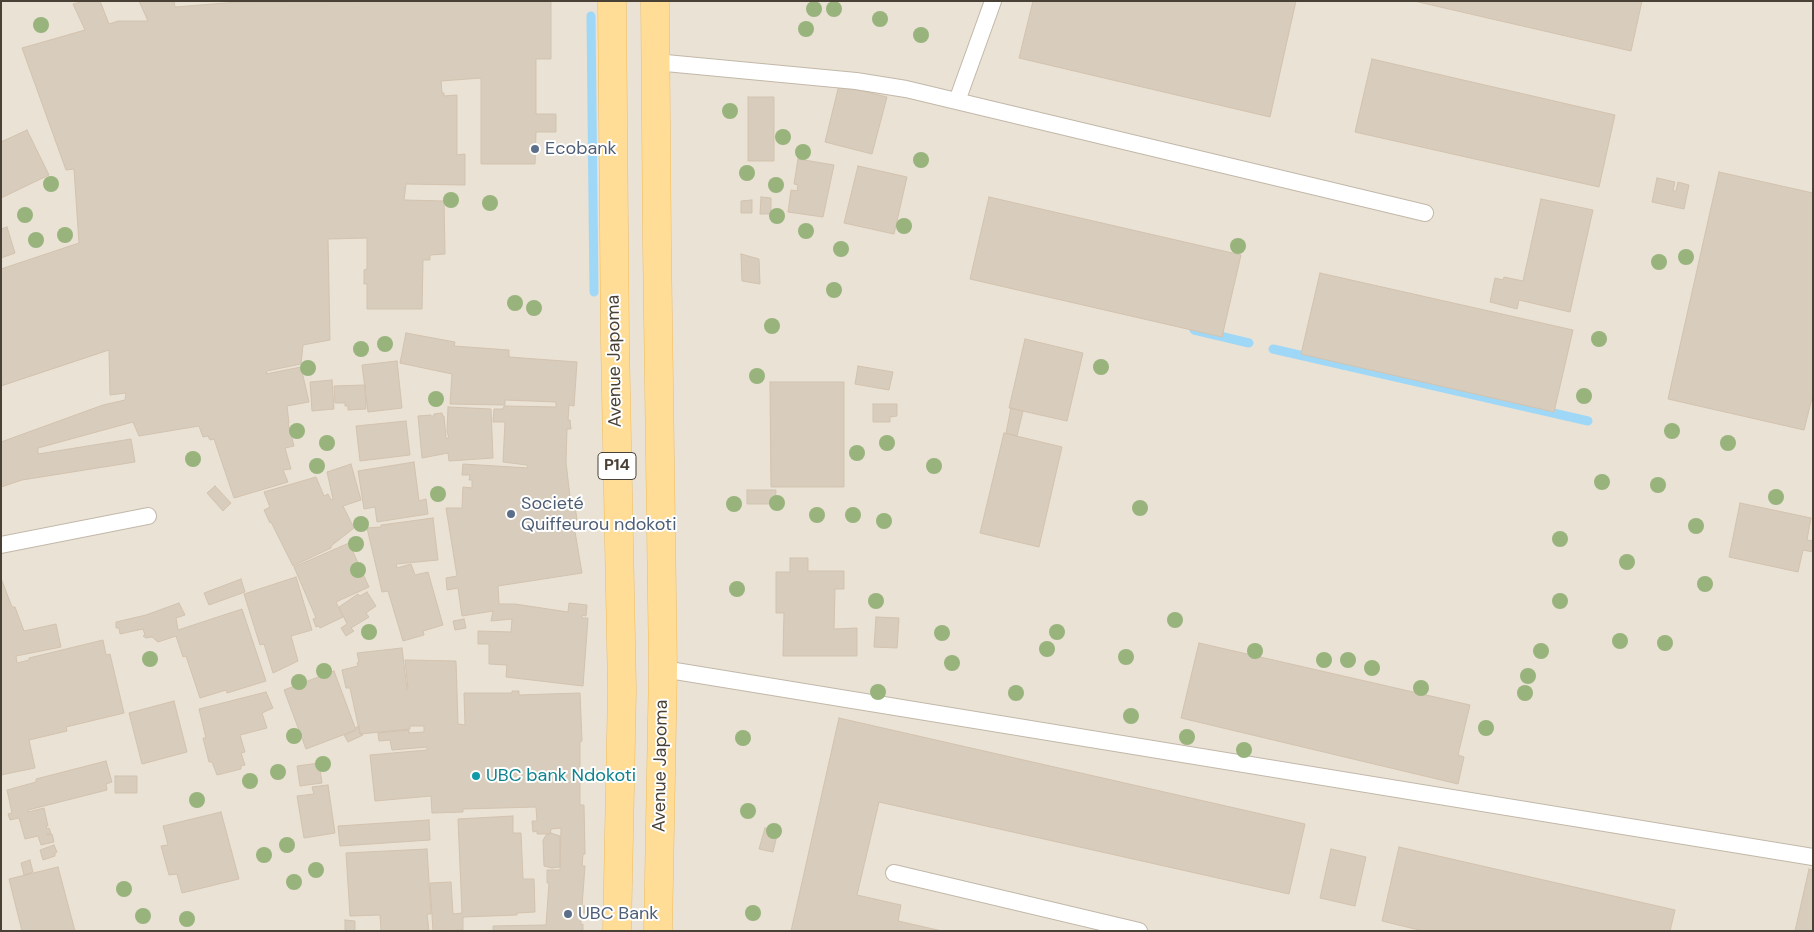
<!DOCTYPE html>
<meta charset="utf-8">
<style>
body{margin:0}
#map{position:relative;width:1814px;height:932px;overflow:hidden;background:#f5f0e8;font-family:"DM Sans",sans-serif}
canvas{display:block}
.frame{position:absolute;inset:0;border:2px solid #494136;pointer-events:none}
</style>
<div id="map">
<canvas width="1814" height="932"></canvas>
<div class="frame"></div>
</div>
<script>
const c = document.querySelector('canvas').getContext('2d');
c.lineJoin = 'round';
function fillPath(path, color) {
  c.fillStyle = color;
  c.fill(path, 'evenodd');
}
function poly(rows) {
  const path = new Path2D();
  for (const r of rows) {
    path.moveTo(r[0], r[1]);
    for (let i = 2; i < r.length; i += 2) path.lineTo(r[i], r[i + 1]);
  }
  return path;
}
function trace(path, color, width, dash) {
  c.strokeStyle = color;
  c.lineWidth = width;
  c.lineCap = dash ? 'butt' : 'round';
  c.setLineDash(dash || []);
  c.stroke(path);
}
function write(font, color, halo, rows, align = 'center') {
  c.font = font + ' "DM Sans",sans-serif';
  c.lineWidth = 4;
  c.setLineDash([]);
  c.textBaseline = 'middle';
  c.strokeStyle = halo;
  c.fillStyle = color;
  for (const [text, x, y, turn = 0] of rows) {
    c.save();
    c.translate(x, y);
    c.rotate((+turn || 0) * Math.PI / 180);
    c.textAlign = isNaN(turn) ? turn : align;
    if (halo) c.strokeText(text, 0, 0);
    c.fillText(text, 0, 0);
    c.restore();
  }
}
fillPath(poly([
 [1,1,1813,1,1813,931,1,931]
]), '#eae2d5');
trace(poly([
 [591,16,594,292],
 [1194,330,1249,343],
 [1273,349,1588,421]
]), '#9fd7f7', 9);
const building = poly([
 [84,1,100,1,109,24,118,21,148,21,139,1,174,1,175,7,238,2,551,1,551,59,536,59,536,114,556,114,556,132,536,132,535,164,481,164,481,78,441,81,442,93,444,93,444,96,457,95,457,155,465,154,465,185,406,184,404,200,444,201,445,254,430,255,430,260,423,260,422,309,367,309,367,284,364,284,364,270,367,269,367,238,328,239,330,340,303,345,301,364,267,371,266,374,301,367,309,402,287,406,289,423,288,423,294,446,285,448,291,469,283,470,288,482,234,498,214,439,210,440,208,436,203,437,199,426,139,436,133,422,38,448,38,454,131,439,135,462,22,480,1,487,1,442,103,405,125,400,126,393,110,395,109,350,1,386,1,269,79,243,74,169,66,170,22,48,85,30,73,4,84,1],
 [1033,1,1296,1,1270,117,1019,58,1033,1],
 [1414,1,1642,1,1631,51,1414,1],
 [1372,59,1615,115,1599,187,1355,132,1372,59],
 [839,85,887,97,872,154,825,142,839,85],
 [748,97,774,97,774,161,748,161,748,97],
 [27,130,49,175,1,198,1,142,27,130],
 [798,159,834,165,823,217,788,212,791,190,797,191,798,185,794,184,798,159],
 [858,166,907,177,894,234,844,223,858,166],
 [1719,172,1813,193,1813,394,1804,430,1668,399,1719,172],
 [1657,178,1675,182,1673,191,1676,191,1678,182,1689,185,1684,209,1652,202,1657,178],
 [761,197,771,198,771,214,760,214,761,197],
 [989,197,1241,255,1222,337,970,279,989,197],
 [1541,199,1593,210,1570,312,1519,300,1517,309,1490,302,1495,278,1503,280,1504,277,1523,281,1541,199],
 [752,200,752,213,741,213,741,201,752,200],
 [7,227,15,253,1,258,1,229,7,227],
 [741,254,759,259,760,284,742,281,741,254],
 [1320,273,1573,330,1554,412,1301,354,1320,273],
 [406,333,455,342,454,346,509,350,509,357,577,362,574,406,569,405,568,420,570,420,571,429,567,429,566,462,571,506,575,505,577,520,573,520,582,573,498,586,499,604,515,604,568,612,569,603,587,605,586,616,582,615,582,618,588,618,583,686,506,677,507,665,489,664,489,644,478,644,478,631,511,632,512,619,491,621,493,611,462,616,458,588,447,590,446,578,457,576,446,508,462,508,463,487,472,488,472,480,469,480,470,475,462,475,463,464,528,468,527,465,503,462,505,422,493,422,494,409,503,409,504,406,556,407,556,402,505,400,505,405,450,404,452,374,400,363,406,333],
 [1025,339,1083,353,1067,421,1009,408,1025,339],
 [397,361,402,408,368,412,362,365,397,361],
 [858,366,893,372,889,390,855,384,858,366],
 [332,380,334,409,312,411,310,382,332,380],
 [770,382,844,382,844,487,771,487,770,382],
 [365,385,366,409,348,410,348,406,345,406,345,403,335,403,334,386,365,385],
 [873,404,897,404,897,416,890,417,890,422,873,422,873,404],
 [448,407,491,409,493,458,449,461,448,453,422,458,418,416,431,415,431,416,434,416,434,414,442,413,443,416,444,416,446,438,449,438,447,432,448,407],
 [1011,408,1023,411,1017,436,1006,433,1011,408],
 [406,421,410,455,360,461,356,426,406,421],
 [1004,433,1062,447,1039,547,980,533,1004,433],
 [414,462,419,501,426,499,428,514,377,522,375,507,364,509,358,471,414,462],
 [351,464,361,500,343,506,354,528,331,546,331,548,293,566,271,522,270,523,264,510,270,507,264,492,316,477,324,496,328,494,331,500,333,499,327,472,351,464],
 [215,486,231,503,223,511,207,493,215,486],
 [747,490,776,490,775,504,747,504,747,490],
 [1740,503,1811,518,1807,540,1813,541,1813,552,1803,550,1798,572,1729,557,1740,503],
 [433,518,438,560,396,564,397,568,411,564,415,575,428,572,443,625,423,631,424,635,403,641,388,591,382,592,367,528,381,527,381,525,433,518],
 [349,543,369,587,336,602,343,617,320,628,318,626,316,627,313,619,316,618,294,567,349,543],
 [790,558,808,558,808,571,844,571,844,589,835,589,834,629,857,628,857,656,783,656,784,613,776,613,776,572,790,572,790,558],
 [296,577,312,630,291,636,298,661,273,673,264,644,260,645,244,594,296,577],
 [1,578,12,607,15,607,24,631,56,624,61,647,16,656,17,663,29,660,29,658,103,640,106,655,110,654,124,713,66,727,67,731,29,740,35,768,1,775,1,578],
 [241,579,245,592,209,605,204,593,241,579],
 [367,592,376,606,366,613,369,617,351,628,354,631,346,636,341,628,347,624,339,607,358,594,360,596,367,592],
 [179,603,185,615,176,618,178,630,242,609,266,681,227,693,226,690,200,698,186,656,183,657,176,636,158,642,152,637,146,638,143,636,145,635,143,629,120,634,119,628,116,628,116,622,146,615,179,603],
 [876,617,899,618,897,648,874,647,876,617],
 [464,619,466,628,455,630,453,621,464,619],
 [1199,643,1470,705,1458,755,1464,757,1458,784,1181,718,1199,643],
 [402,648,407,690,408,689,405,660,456,661,458,724,465,725,464,693,512,693,512,691,519,691,519,695,580,693,582,741,580,742,580,805,584,805,585,854,583,854,582,866,585,866,582,906,585,906,585,913,581,912,581,925,583,924,583,931,493,931,493,926,546,925,549,883,547,883,547,870,560,870,561,828,551,829,550,834,537,834,537,831,533,832,532,821,537,821,536,807,463,809,463,812,432,813,431,796,375,801,370,755,427,750,427,747,392,750,390,740,379,741,378,733,409,730,409,733,424,732,424,726,410,726,410,729,360,734,350,688,346,688,342,670,358,666,357,663,359,662,357,653,402,648],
 [334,671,356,730,306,749,284,690,334,671],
 [266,692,273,708,262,713,267,728,240,735,245,752,241,753,245,765,241,766,241,769,217,775,212,762,209,762,203,738,206,738,199,709,266,692],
 [174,701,187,752,142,764,129,713,174,701],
 [839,718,1305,824,1289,894,879,802,857,895,901,905,898,921,942,931,791,931,839,718],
 [359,726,360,734,362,734,363,735,348,742,344,735,356,730,355,728,359,726],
 [106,761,112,782,106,784,107,790,28,810,28,812,44,808,48,826,46,826,47,829,49,828,51,833,47,834,47,835,52,834,54,842,41,845,38,836,25,839,19,818,10,820,8,814,12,813,7,790,36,782,36,779,106,761],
 [319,763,322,783,300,786,297,766,319,763],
 [115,776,137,776,137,793,115,793,115,776],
 [328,785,335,833,304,838,297,796,314,794,312,787,328,785],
 [221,812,239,879,182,893,177,874,169,875,161,846,168,845,163,826,221,812],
 [513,816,513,833,521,833,523,879,534,879,535,912,517,913,517,915,463,917,463,930,433,931,430,883,451,882,453,914,462,913,458,819,513,816],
 [429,820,430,840,340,846,338,826,429,820],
 [765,828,778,831,773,852,759,849,765,828],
 [551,833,560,836,560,867,552,868,544,866,543,840,547,834,551,833],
 [54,845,57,852,55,853,55,856,43,860,40,850,54,845],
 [1399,847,1675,910,1670,931,1423,931,1382,921,1399,847],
 [427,849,431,914,427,914,429,931,381,931,380,915,350,916,346,853,427,849],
 [1331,849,1366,857,1355,906,1320,898,1331,849],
 [30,860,33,872,24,875,21,863,30,860],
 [58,867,75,931,22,931,9,879,58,867],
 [1809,869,1813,870,1813,931,1795,931,1809,869],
 [345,920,355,921,355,931,345,931,345,920]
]);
fillPath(building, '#d8ccbc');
trace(building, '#d3c3af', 1);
const lane = poly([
 [655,62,856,81,906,89,1425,213],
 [957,101,993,1],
 [1,545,148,516],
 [663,669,1813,857],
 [894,873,1139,931]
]);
const primary = poly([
 [612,1,615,342,622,690,617,931],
 [655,1,657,244,663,669,658,931]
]);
trace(lane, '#c2b8a9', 18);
trace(primary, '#eebc5d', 29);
trace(lane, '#fff', 16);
trace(primary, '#ffdd97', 28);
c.fillStyle = '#98b37c';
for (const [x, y] of [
 [814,9],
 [834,9],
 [880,19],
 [41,25],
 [806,29],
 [921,35],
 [730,111],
 [783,137],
 [803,152],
 [921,160],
 [747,173],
 [51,184],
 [776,185],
 [451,200],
 [490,203],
 [25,215],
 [777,216],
 [904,226],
 [806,231],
 [65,235],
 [36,240],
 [1238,246],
 [841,249],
 [1686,257],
 [1659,262],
 [834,290],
 [515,303],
 [534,308],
 [772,326],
 [1599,339],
 [385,344],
 [361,349],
 [1101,367],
 [308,368],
 [757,376],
 [1584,396],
 [436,399],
 [297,431],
 [1672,431],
 [327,443],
 [887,443],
 [1728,443],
 [857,453],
 [193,459],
 [317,466],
 [934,466],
 [1602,482],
 [1658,485],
 [438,494],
 [1776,497],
 [777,503],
 [734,504],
 [1140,508],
 [817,515],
 [853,515],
 [884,521],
 [361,524],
 [1696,526],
 [1560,539],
 [356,544],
 [1627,562],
 [358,570],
 [1705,584],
 [737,589],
 [876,601],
 [1560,601],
 [1175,620],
 [369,632],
 [1057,632],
 [942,633],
 [1620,641],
 [1665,643],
 [1047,649],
 [1255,651],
 [1541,651],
 [1126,657],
 [150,659],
 [1324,660],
 [1348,660],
 [952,663],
 [1372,668],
 [324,671],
 [1528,676],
 [299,682],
 [1421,688],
 [878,692],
 [1016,693],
 [1525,693],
 [1131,716],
 [1486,728],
 [294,736],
 [1187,737],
 [743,738],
 [1244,750],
 [323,764],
 [278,772],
 [250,781],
 [197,800],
 [748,811],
 [774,831],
 [287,845],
 [264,855],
 [316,870],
 [294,882],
 [124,889],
 [753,913],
 [143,916],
 [187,919]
]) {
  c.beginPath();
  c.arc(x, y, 8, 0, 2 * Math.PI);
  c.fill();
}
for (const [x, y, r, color] of [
 [535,149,5,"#5c6f8a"],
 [511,514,5,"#5c6f8a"],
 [476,776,5,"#0f9aa8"],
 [568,914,5,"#5c6f8a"]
]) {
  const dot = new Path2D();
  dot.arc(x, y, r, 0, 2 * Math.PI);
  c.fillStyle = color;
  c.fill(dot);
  trace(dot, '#fff', 2);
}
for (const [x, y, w] of [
 [617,466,38]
]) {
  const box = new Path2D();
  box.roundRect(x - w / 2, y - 13.5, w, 27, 4);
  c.fillStyle = '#fff';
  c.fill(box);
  trace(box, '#494136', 1);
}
write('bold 16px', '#494136', null, [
 ["P14",617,466]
]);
write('18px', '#4e5e75', '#fff', [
 ["Ecobank",545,149],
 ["Societé",521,504],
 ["Quiffeurou ndokoti",521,525],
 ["UBC Bank",578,914]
], 'left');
write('18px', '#494136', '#fff', [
 ["Avenue Japoma",615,361,-91],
 ["Avenue Japoma",661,766,-89]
]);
write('18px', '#0d838f', '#fff', [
 ["UBC bank Ndokoti",486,776]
], 'left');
</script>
